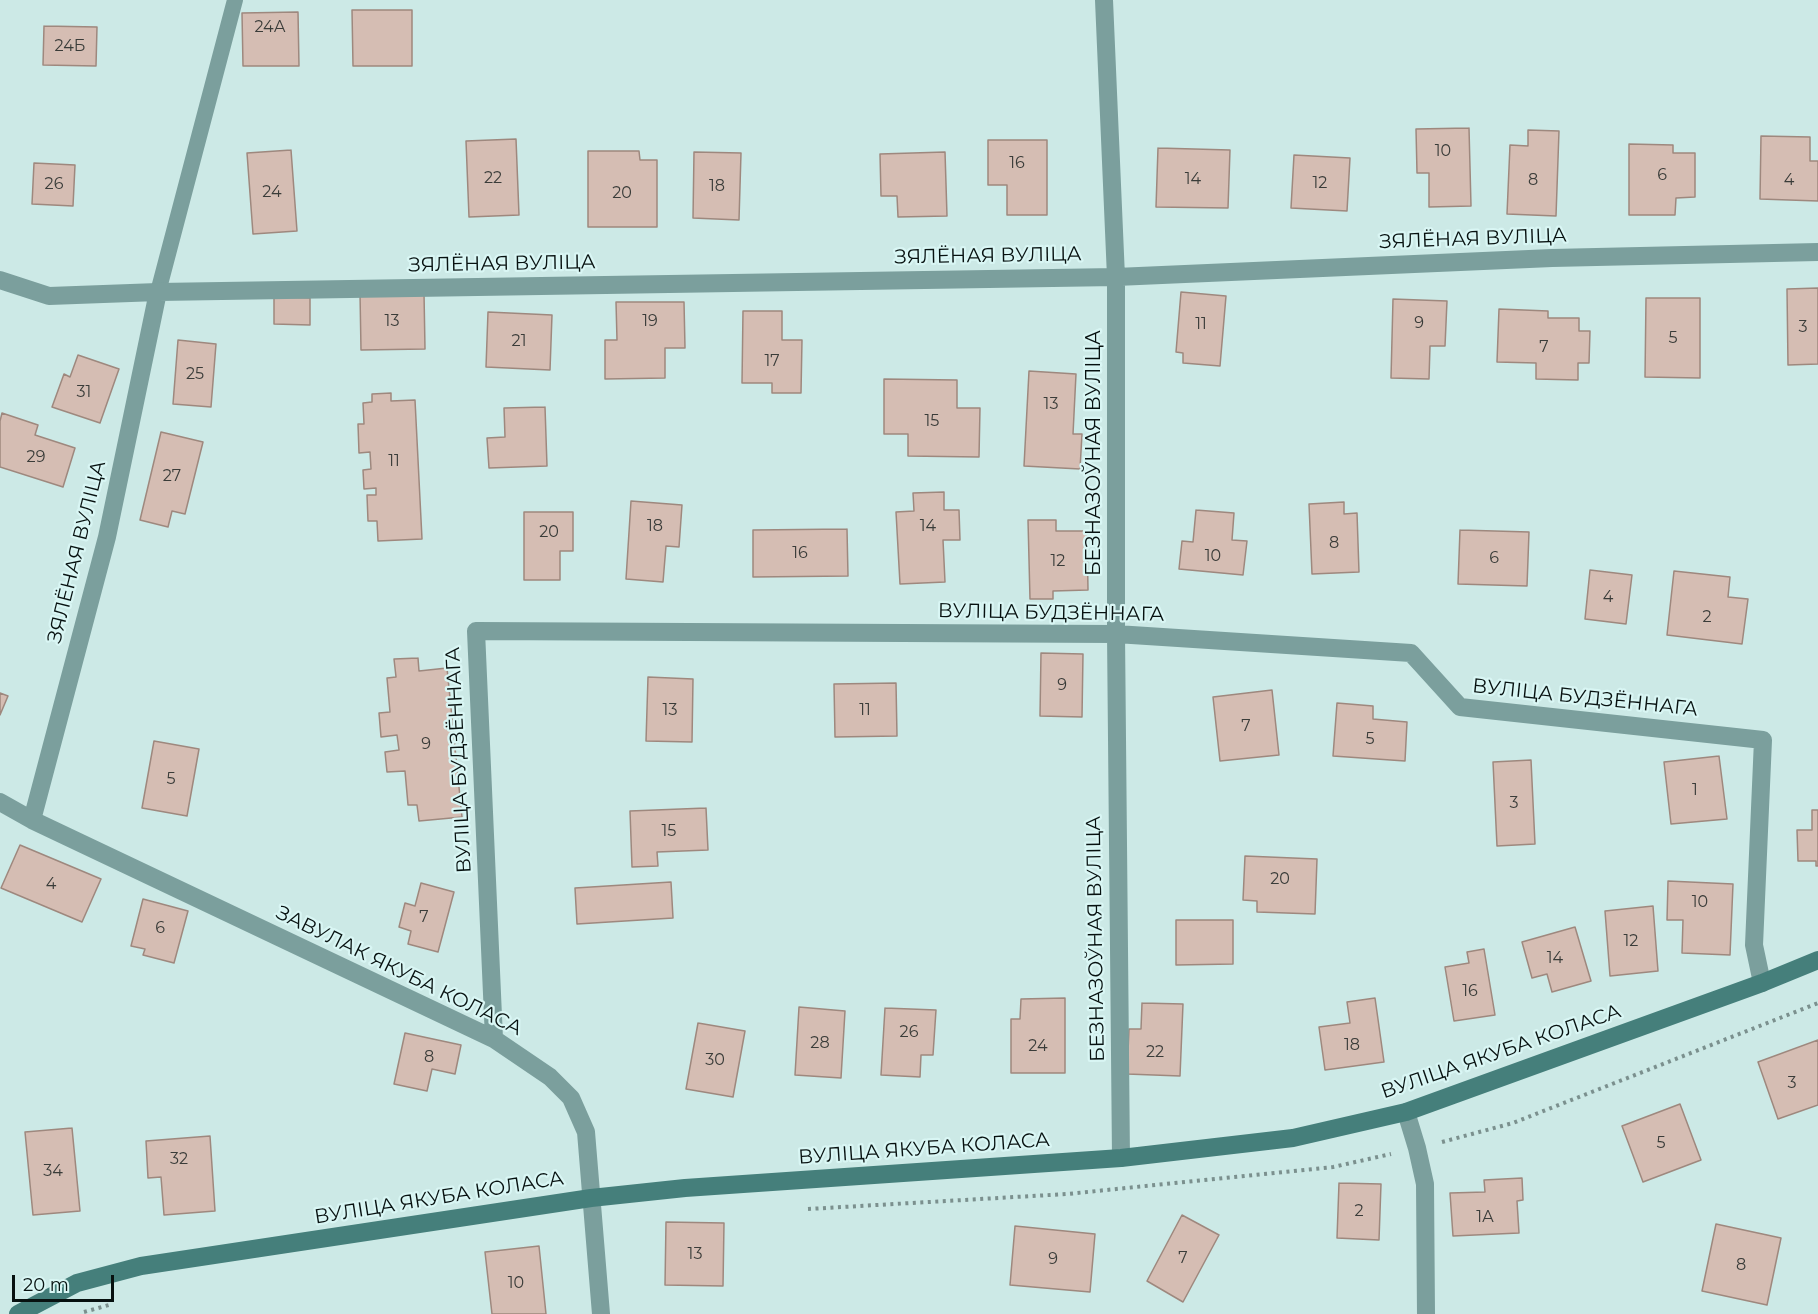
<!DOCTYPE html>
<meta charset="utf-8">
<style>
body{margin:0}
#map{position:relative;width:1818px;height:1314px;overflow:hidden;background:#cce9e6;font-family:Montserrat,sans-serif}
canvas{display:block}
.scale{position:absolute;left:12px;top:1275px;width:102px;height:27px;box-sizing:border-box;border:3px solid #071110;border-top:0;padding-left:8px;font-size:18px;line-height:21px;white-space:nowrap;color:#071110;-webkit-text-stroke:4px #d9f6f4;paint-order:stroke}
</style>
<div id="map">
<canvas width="1818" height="1314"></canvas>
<div class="scale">20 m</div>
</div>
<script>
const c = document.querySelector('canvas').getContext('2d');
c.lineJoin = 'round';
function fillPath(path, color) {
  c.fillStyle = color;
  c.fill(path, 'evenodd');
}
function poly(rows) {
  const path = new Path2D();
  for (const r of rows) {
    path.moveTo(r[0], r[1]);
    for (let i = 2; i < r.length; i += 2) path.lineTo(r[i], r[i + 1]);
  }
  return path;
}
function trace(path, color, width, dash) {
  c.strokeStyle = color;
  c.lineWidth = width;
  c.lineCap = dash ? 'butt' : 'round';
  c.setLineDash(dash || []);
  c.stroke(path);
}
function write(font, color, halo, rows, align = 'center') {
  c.font = font + ' Montserrat,sans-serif';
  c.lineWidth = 4.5;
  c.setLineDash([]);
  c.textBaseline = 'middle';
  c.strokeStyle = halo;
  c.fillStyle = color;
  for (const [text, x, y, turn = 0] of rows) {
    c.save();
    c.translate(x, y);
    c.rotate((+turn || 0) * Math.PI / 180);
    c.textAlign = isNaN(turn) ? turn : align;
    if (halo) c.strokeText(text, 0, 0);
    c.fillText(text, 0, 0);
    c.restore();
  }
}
const building = poly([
 [352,10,412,10,412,66,353,66,352,10],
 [298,12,299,66,243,66,242,13,298,12],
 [44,26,97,27,96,66,43,65,44,26],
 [1469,128,1471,206,1429,207,1429,173,1417,173,1416,129,1469,128],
 [1528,130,1559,131,1556,216,1507,214,1510,145,1528,146,1528,130],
 [1761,136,1810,137,1810,161,1818,161,1818,201,1760,199,1761,136],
 [516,139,519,215,469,217,466,141,516,139],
 [988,140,1047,140,1047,215,1007,215,1007,185,988,185,988,140],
 [1629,144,1673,145,1673,153,1695,153,1695,197,1676,198,1675,215,1629,215,1629,144],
 [1158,148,1230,150,1228,208,1156,207,1158,148],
 [291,150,297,231,253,234,247,153,291,150],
 [588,151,639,151,640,160,657,160,657,227,588,227,588,151],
 [694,152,741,153,739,220,693,218,694,152],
 [945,152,947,216,898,217,897,196,881,196,880,154,945,152],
 [1294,155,1350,158,1347,211,1291,208,1294,155],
 [34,163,75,165,73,206,32,204,34,163],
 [1818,288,1818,364,1788,365,1787,289,1818,288],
 [1181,292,1226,296,1220,366,1183,363,1183,353,1176,352,1181,292],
 [360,293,424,293,425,349,361,350,360,293],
 [274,297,310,298,310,325,274,324,274,297],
 [1646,298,1700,298,1700,378,1645,377,1646,298],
 [1393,299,1447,301,1445,346,1430,346,1429,379,1391,378,1393,299],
 [616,302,684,302,685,348,665,348,665,378,605,379,605,340,617,340,616,302],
 [1499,309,1548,311,1548,318,1579,318,1579,331,1590,331,1589,363,1578,363,1578,380,1536,379,1536,363,1497,362,1499,309],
 [743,311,782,311,782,340,802,340,801,393,772,393,772,383,742,383,743,311],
 [488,312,552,315,550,370,486,367,488,312],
 [178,340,216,344,211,407,173,404,178,340],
 [78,355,119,369,100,423,52,407,64,374,70,377,78,355],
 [1029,371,1076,374,1073,434,1082,434,1080,469,1024,466,1029,371],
 [884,379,957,380,957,408,980,408,979,457,908,456,908,434,884,434,884,379],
 [391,393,391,401,415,400,422,539,378,541,377,521,368,521,367,495,376,495,376,488,364,489,363,470,371,469,370,452,359,453,358,424,364,424,363,403,372,402,372,394,391,393],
 [545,407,547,466,489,468,487,438,505,437,504,408,545,407],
 [2,413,38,425,35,435,75,448,63,487,0,467,0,421,2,413],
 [161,432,203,442,185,514,172,511,168,527,140,520,161,432],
 [944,492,944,510,959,510,960,540,943,540,945,582,900,584,896,512,914,511,913,493,944,492],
 [631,501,682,505,679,547,666,546,663,582,626,579,631,501],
 [1344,502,1344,514,1357,513,1359,572,1312,574,1309,504,1344,502],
 [1196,510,1234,513,1232,540,1247,541,1243,575,1179,569,1182,541,1193,542,1196,510],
 [524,512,573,512,573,551,560,551,560,580,524,580,524,512],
 [1028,520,1056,520,1056,531,1087,531,1088,590,1053,591,1053,599,1030,599,1028,520],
 [847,529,848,576,753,577,753,530,847,529],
 [1460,530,1529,532,1527,586,1458,584,1460,530],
 [1590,570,1632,575,1626,624,1585,619,1590,570],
 [1674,571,1730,577,1728,597,1748,599,1742,644,1667,635,1674,571],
 [1041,653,1083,654,1082,717,1040,716,1041,653],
 [418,658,419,671,447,668,462,817,419,821,417,805,408,805,405,771,387,772,385,752,399,750,397,735,381,737,379,713,390,712,387,678,396,677,394,659,418,658],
 [648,677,693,679,692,742,646,741,648,677],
 [896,683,897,736,835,737,834,684,896,683],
 [1272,690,1279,755,1220,761,1213,697,1272,690],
 [0,693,8,696,0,715,0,693],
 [1337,703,1373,706,1373,719,1407,722,1405,761,1333,756,1337,703],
 [154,741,199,749,187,816,142,808,154,741],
 [1719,756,1727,819,1671,824,1664,762,1719,756],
 [1531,760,1535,844,1497,846,1493,762,1531,760],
 [706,808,708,850,657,852,658,866,632,867,630,811,706,808],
 [1812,810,1818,810,1818,866,1816,866,1816,861,1798,861,1797,830,1812,830,1812,810],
 [20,845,101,879,82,922,1,888,20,845],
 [1245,856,1317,859,1315,914,1257,912,1257,901,1243,900,1245,856],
 [1668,881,1733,884,1730,955,1682,953,1683,920,1667,920,1668,881],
 [671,882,673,918,577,924,575,888,671,882],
 [421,883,454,892,438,952,408,944,411,931,399,927,405,903,415,906,421,883],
 [143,899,188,911,174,963,143,955,145,949,131,946,143,899],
 [1653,906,1658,971,1610,976,1605,911,1653,906],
 [1176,920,1233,920,1233,964,1176,965,1176,920],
 [1575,927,1591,981,1552,992,1547,974,1532,978,1522,942,1575,927],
 [1484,949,1495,1015,1454,1021,1445,967,1469,963,1467,952,1484,949],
 [1065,998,1065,1073,1011,1073,1011,1019,1020,1019,1021,999,1065,998],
 [1375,998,1384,1062,1325,1070,1319,1027,1350,1023,1347,1002,1375,998],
 [1142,1003,1183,1004,1180,1076,1127,1074,1129,1029,1141,1029,1142,1003],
 [799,1007,845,1011,841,1078,795,1075,799,1007],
 [885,1008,936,1010,933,1055,921,1055,920,1077,881,1075,885,1008],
 [698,1023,745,1031,733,1097,686,1089,698,1023],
 [405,1033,461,1045,455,1074,432,1069,427,1091,394,1084,405,1033],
 [1818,1040,1818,1105,1778,1119,1758,1062,1818,1040],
 [1680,1104,1701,1160,1643,1182,1622,1126,1680,1104],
 [72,1128,80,1211,33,1215,25,1132,72,1128],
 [210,1136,215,1211,164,1215,161,1177,148,1178,146,1141,210,1136],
 [1522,1178,1523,1200,1517,1201,1519,1233,1453,1236,1450,1193,1485,1192,1484,1180,1522,1178],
 [1339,1183,1381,1184,1379,1240,1337,1238,1339,1183],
 [1182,1215,1219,1235,1183,1302,1147,1281,1182,1215],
 [666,1222,724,1223,723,1286,665,1285,666,1222],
 [1716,1224,1781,1238,1767,1305,1702,1291,1716,1224],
 [1015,1226,1095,1234,1090,1292,1010,1285,1015,1226],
 [539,1246,546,1314,492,1314,485,1252,539,1246]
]);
fillPath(building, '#d5bdb3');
trace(building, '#9e887e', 1.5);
trace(poly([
 [1442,1142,1513,1123,1818,1003],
 [808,1209,1067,1194,1333,1167,1391,1154],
 [84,1312,109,1305]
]), '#7b908e', 4, [3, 4.5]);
trace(poly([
 [158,292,235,0]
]), '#7b9f9d', 16);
trace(poly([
 [1104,0,1116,277,1116,634,1121,1158],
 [0,280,49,296,158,292,1116,277,1552,258,1818,252],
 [0,802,32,820,494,1039,550,1077,571,1098,586,1132,601,1314],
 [32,820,107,537,158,292],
 [494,1039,476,631,1116,634,1411,653,1460,707,1763,740,1754,945,1762,983],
 [1406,1112,1417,1148,1425,1184,1426,1314]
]), '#7b9f9d', 18);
trace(poly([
 [18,1314,77,1283,141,1266,591,1198,685,1188,1121,1158,1293,1138,1406,1112,1762,983,1818,960]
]), '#457f7b', 18);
write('16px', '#3a3c39', null, [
 ["24А",270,27],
 ["24Б",70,46],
 ["10",1443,151],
 ["16",1017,163],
 ["6",1662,175],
 ["22",493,178],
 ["14",1193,179],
 ["8",1533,180],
 ["4",1789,180],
 ["12",1320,183],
 ["26",54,184],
 ["18",717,186],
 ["24",272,192],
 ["20",622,193],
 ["13",392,321],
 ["19",650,321],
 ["9",1419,323],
 ["11",1201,324],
 ["3",1803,327],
 ["5",1673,338],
 ["21",519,341],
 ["7",1544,347],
 ["17",772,361],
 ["25",195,374],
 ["31",84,392],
 ["13",1051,404],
 ["15",932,421],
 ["29",36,457],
 ["11",394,461],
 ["27",172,476],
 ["18",655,526],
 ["14",928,526],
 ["20",549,532],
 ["8",1334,543],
 ["16",800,553],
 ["10",1213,556],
 ["6",1494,558],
 ["12",1058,561],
 ["4",1608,597],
 ["2",1707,617],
 ["9",1062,685],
 ["13",670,710],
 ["11",865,710],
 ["7",1246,726],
 ["5",1370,739],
 ["9",426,744],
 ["5",171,779],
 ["1",1695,790],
 ["3",1514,803],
 ["15",669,831],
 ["20",1280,879],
 ["4",51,884],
 ["10",1700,902],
 ["7",424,917],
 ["6",160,928],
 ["12",1631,941],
 ["14",1555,958],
 ["16",1470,991],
 ["26",909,1032],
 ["28",820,1043],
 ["18",1352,1045],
 ["24",1038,1046],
 ["22",1155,1052],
 ["8",429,1057],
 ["30",715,1060],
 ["3",1792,1083],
 ["5",1661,1143],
 ["32",179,1159],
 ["34",53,1171],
 ["2",1359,1211],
 ["1А",1485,1217],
 ["13",695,1254],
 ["7",1183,1258],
 ["9",1053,1259],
 ["8",1741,1265],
 ["10",516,1283]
]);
write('20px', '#071110', '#d9f6f4', [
 ["ЗЯЛЁНАЯ ВУЛІЦА",1473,239,-2],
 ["ЗЯЛЁНАЯ ВУЛІЦА",988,256,-1],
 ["ЗЯЛЁНАЯ ВУЛІЦА",502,264,-1],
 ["БЕЗНАЗОЎНАЯ ВУЛІЦА",1094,453,-90],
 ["ЗЯЛЁНАЯ ВУЛІЦА",77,552,-76],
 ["ВУЛІЦА БУДЗЁННАГА",1051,613,1],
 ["ВУЛІЦА БУДЗЁННАГА",1585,698,6],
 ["ВУЛІЦА БУДЗЁННАГА",459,760,-93],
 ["БЕЗНАЗОЎНАЯ ВУЛІЦА",1096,939,-91],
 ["ЗАВУЛАК ЯКУБА КОЛАСА",399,971,26],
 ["ВУЛІЦА ЯКУБА КОЛАСА",1501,1052,-19],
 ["ВУЛІЦА ЯКУБА КОЛАСА",924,1149,-4],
 ["ВУЛІЦА ЯКУБА КОЛАСА",439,1198,-9]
]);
</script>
